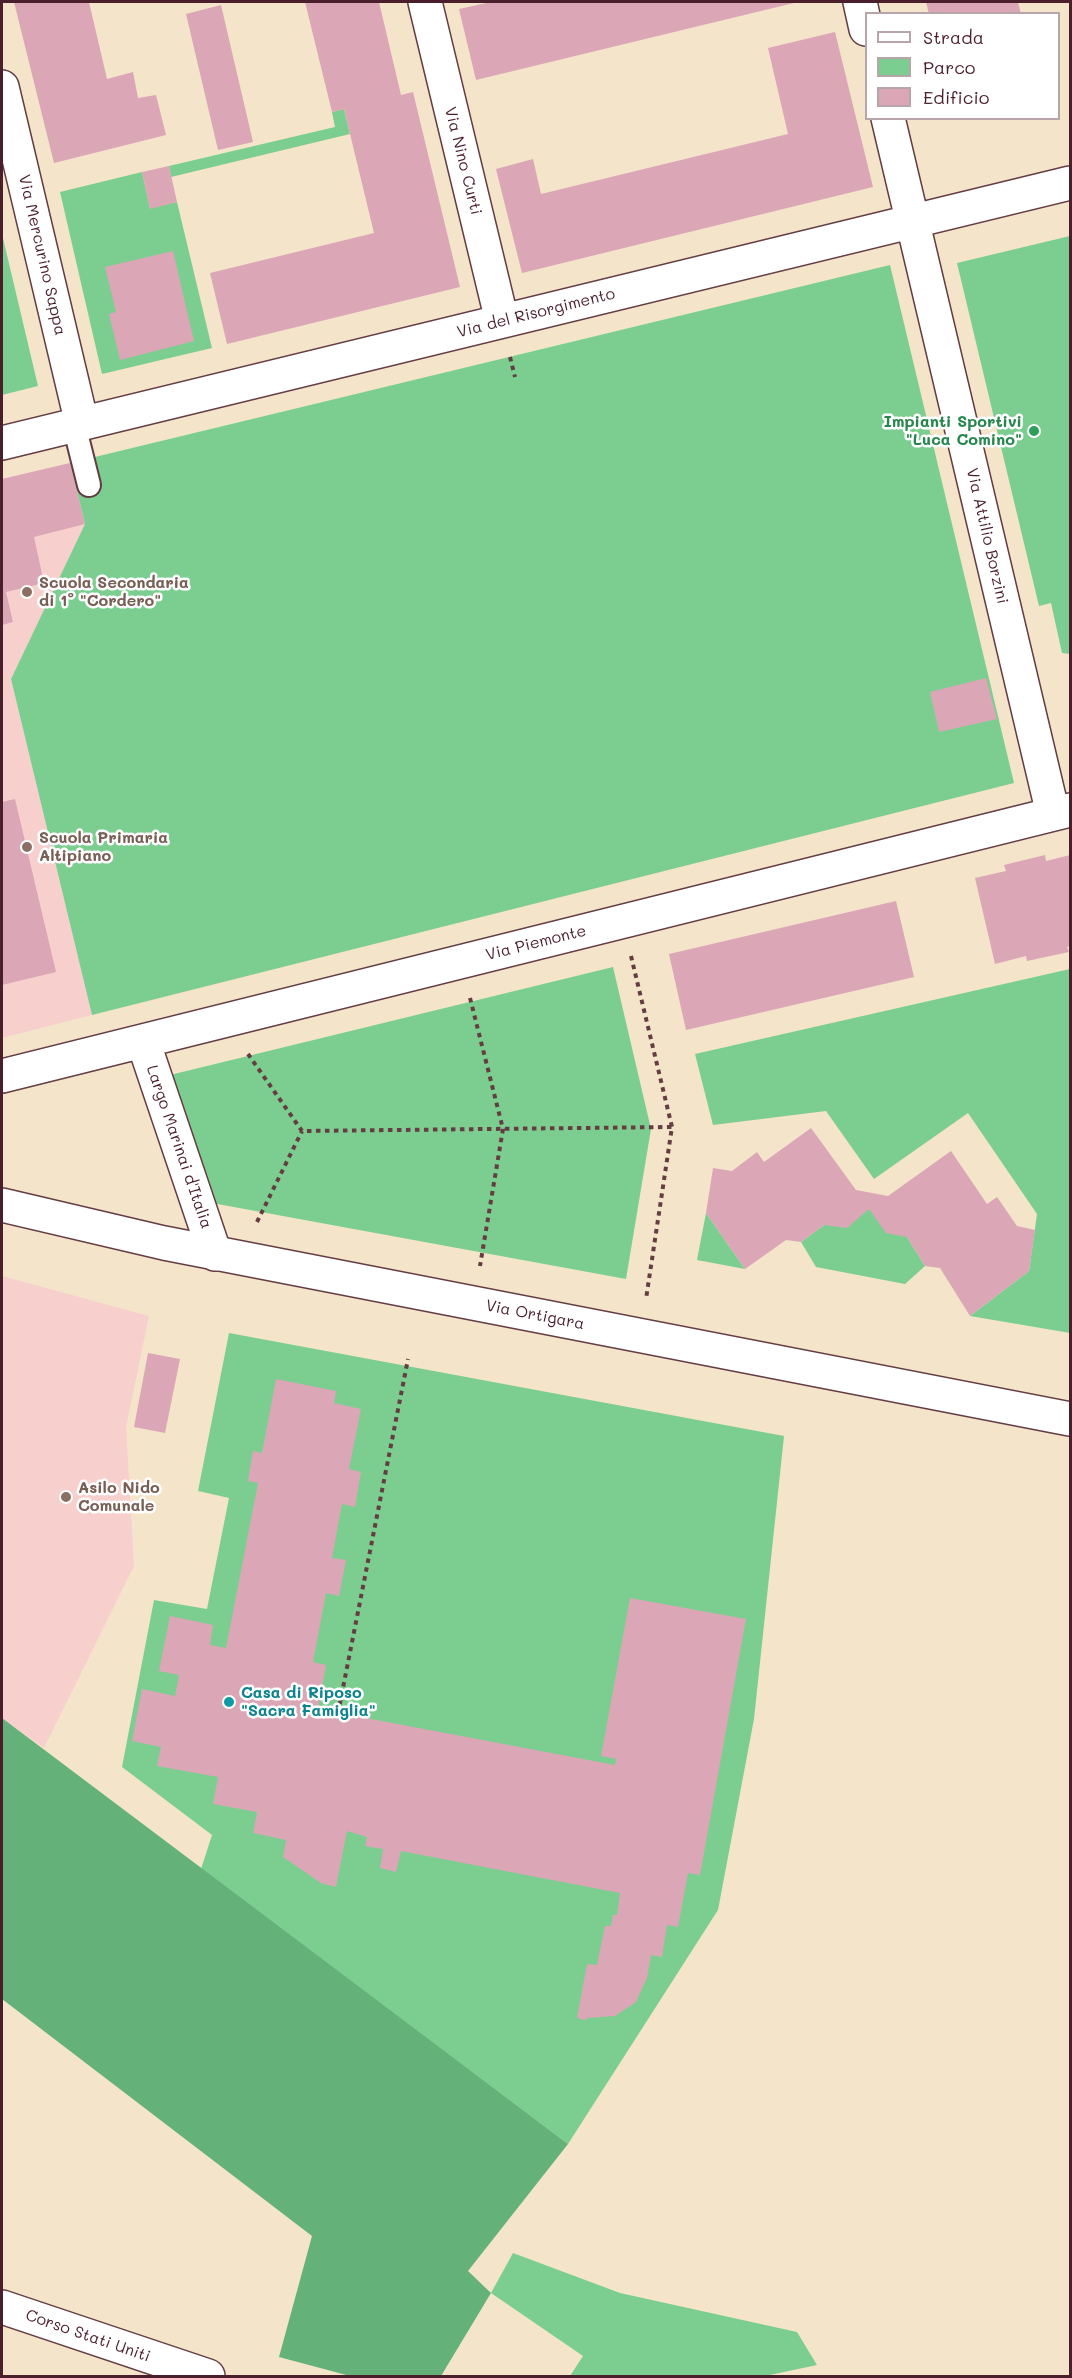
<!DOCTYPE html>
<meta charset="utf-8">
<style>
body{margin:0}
#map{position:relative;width:1072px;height:2378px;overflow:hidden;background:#f4e4ca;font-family:Mali,sans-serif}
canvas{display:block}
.frame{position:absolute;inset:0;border:3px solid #4a1f2b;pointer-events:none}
.legend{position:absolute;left:865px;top:12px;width:195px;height:108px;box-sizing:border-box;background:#fff;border:2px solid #b7a5aa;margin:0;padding:8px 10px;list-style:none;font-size:18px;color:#4a1f2b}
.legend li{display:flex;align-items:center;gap:12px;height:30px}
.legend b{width:30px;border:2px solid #b7a5aa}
</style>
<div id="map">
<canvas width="1072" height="2378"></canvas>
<div class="frame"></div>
<ul class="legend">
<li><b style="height:8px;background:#fff"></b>Strada</li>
<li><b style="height:16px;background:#7cce90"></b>Parco</li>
<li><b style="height:16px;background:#dba6b6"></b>Edificio</li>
</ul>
</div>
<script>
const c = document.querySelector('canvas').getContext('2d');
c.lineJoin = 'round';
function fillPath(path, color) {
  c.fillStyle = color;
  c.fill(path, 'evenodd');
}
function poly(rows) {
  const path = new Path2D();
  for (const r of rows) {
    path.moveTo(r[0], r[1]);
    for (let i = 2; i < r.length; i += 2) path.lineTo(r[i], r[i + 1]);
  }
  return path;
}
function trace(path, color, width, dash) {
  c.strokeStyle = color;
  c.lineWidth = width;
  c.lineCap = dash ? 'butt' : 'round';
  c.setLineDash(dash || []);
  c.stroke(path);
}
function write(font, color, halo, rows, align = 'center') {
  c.font = font + ' Mali,sans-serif';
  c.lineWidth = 5;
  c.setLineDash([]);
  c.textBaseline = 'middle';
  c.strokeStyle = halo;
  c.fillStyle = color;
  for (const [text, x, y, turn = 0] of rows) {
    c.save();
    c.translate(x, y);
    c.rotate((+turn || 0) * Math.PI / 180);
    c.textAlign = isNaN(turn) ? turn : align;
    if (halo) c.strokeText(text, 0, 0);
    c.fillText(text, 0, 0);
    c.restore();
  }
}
fillPath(poly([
 [70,463,85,524,11,679,92,1015,2,1038,2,479],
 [2,1276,149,1316,126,1427,134,1566,44,1748,2,1718]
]), '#f7d0cd');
fillPath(poly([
 [344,109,350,134,171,177,169,166,335,127,332,112],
 [142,172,150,208,177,202,212,348,102,374,60,192],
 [2,234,38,386,2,395],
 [1070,236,1070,654,1062,653,1051,603,1039,606,957,263],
 [890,265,1014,783,92,1015,11,679,85,524,70,463],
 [613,967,651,1129,626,1279,212,1203,170,1075],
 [1070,969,1070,1333,970,1316,1029,1271,1037,1214,968,1113,874,1179,826,1111,713,1125,695,1054],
 [869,1209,907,1237,925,1266,905,1284,816,1267,801,1242,824,1225],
 [706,1213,745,1269,697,1260],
 [229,1333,784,1436,754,1719,718,1910,568,2144,201,1869,212,1835,122,1767,154,1600,207,1609,229,1498,198,1491],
 [513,2253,620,2293,797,2332,817,2365,765,2376,570,2376,583,2356,491,2293]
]), '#7cce90');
fillPath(poly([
 [2,1718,568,2144,468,2271,491,2293,441,2376,350,2376,279,2357,312,2236,2,1999]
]), '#65b17a');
fillPath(poly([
 [14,2,89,2,107,79,133,72,138,98,156,95,166,135,54,163],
 [305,2,379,2,401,95,413,92,460,287,227,344,210,273,374,233,344,109,332,112],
 [491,2,798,2,476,80,459,9],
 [926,2,1018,2,1021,14,929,14],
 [221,5,253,142,218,150,186,14],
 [835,32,873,187,522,273,496,169,533,159,541,194,788,134,768,48],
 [169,166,177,202,150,209,142,172],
 [173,251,194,341,120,360,109,314,116,312,105,267],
 [70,463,85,524,34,537,44,583,6,592,13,622,2,625,2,479],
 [986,678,997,719,939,732,930,692],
 [15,799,56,972,2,985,2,802],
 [1045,855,1046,861,1070,855,1070,946,1067,947,1069,952,1027,961,1026,956,995,964,975,878,1006,871,1004,865],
 [896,901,914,977,686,1030,669,954],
 [811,1128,856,1190,888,1196,951,1151,987,1204,997,1197,1017,1226,1035,1230,1029,1271,970,1316,940,1268,925,1266,907,1237,886,1233,869,1209,847,1228,824,1225,801,1242,786,1240,745,1269,706,1213,713,1168,732,1171,757,1152,764,1162],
 [148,1353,180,1359,165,1433,134,1427],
 [276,1379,336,1391,334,1403,361,1409,349,1469,361,1472,355,1507,342,1504,332,1558,346,1560,339,1596,326,1593,313,1662,326,1665,318,1709,615,1765,616,1759,601,1756,630,1598,746,1619,700,1875,688,1873,678,1927,667,1925,662,1957,651,1955,647,1978,636,2002,615,2016,587,2018,586,2020,577,2018,587,1964,597,1965,605,1926,611,1926,613,1915,617,1915,620,1893,401,1851,396,1872,380,1868,383,1849,365,1846,367,1837,347,1831,336,1887,321,1883,283,1857,286,1840,253,1833,257,1812,213,1804,218,1777,157,1766,161,1747,132,1741,142,1689,175,1696,179,1675,159,1671,170,1616,213,1625,210,1645,226,1648,258,1483,248,1481,253,1451,262,1453]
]), '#dba6b6');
const service = poly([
 [74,425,89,485]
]);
const minor = poly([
 [425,2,502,321],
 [860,2,866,29],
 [2,87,82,424],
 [888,118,1053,814],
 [2,443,1070,183],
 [143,1041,215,1254],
 [2,1076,1070,810],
 [2,2307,208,2376]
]);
const tertiary = poly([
 [2,1205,164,1243,1070,1419]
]);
trace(service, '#643d43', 26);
trace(minor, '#643d43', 36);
trace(tertiary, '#643d43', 36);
trace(poly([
 [510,357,515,377],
 [631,956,672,1127,646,1299],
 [470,998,503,1129,480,1266],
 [248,1054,302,1131,672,1127],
 [257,1222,302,1131],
 [338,1713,408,1359]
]), '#643d43', 4, [4.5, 4.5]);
trace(service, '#fff', 22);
trace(minor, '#fff', 33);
trace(tertiary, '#fff', 33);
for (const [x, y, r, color] of [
 [1034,431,6,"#2e9e5b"],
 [27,592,6,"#8d6e63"],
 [27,847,6,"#8d6e63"],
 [66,1497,6,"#8d6e63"],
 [229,1702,6,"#0f9aa8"]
]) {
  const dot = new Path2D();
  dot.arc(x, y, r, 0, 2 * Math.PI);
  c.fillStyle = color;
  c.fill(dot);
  trace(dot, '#fff', 2);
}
write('16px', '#4a1f2b', '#fff', [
 ["Via Nino Curti",463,161,76],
 ["Via Mercurino Sappa",42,255,77],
 ["Via del Risorgimento",536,313,-14],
 ["Via Attilio Borzini",987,536,77],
 ["Via Piemonte",536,943,-14],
 ["Largo Marinai d'Italia",179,1147,71],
 ["Via Ortigara",535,1315,11],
 ["Corso Stati Uniti",88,2336,19]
]);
write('bold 16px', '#27864d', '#fff', [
 ["Impianti Sportivi",1022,422],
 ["\"Luca Comino\"",1022,440]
], 'right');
write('bold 16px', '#785e54', '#fff', [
 ["Scuola Secondaria",39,583],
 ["di 1° \"Cordero\"",39,601],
 ["Scuola Primaria",39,838],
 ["Altipiano",39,856],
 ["Asilo Nido",78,1488],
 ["Comunale",78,1506]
], 'left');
write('bold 16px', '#0d838f', '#fff', [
 ["Casa di Riposo",241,1693],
 ["\"Sacra Famiglia\"",241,1711]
], 'left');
</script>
